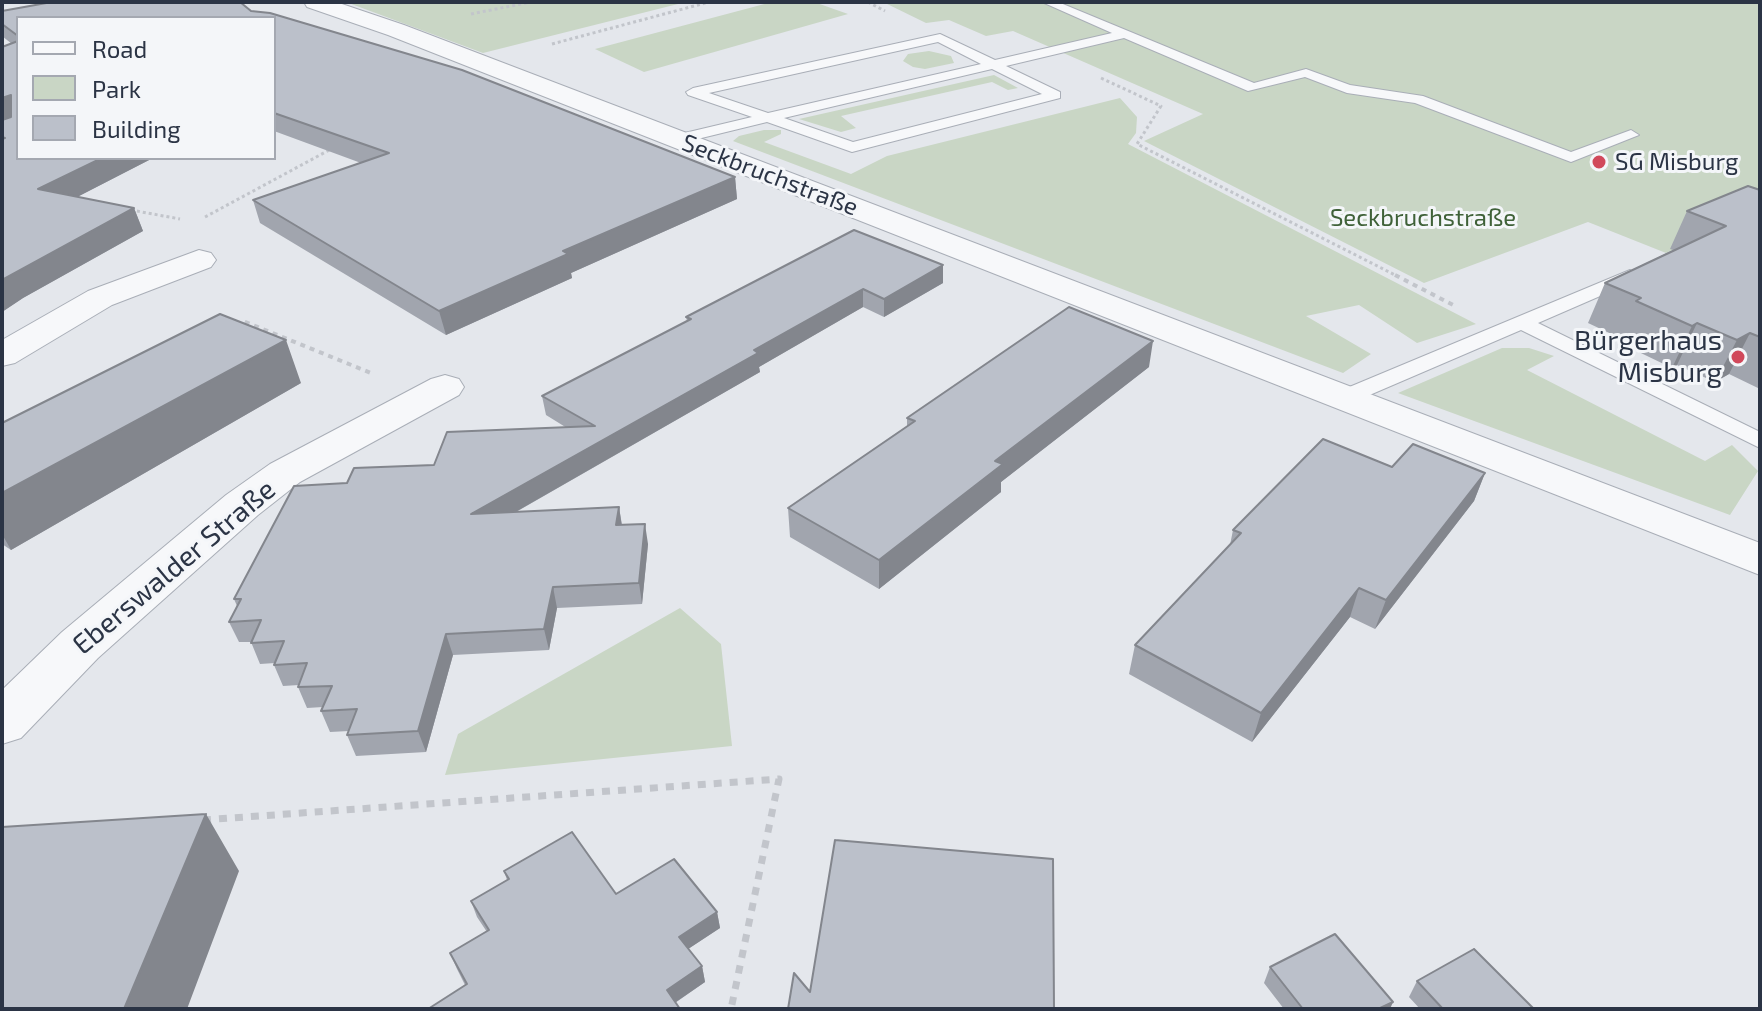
<!DOCTYPE html>
<meta charset="utf-8">
<style>
body{margin:0}
#map{position:relative;width:1762px;height:1011px;overflow:hidden;background:#e4e7ec;font-family:"Exo 2",sans-serif}
canvas{display:block}
.frame{position:absolute;inset:0;border:4px solid #2b3445;pointer-events:none}
.legend{position:absolute;left:16px;top:16px;width:260px;height:144px;box-sizing:border-box;background:#f4f6f9;border:2px solid #a4a8b1;margin:0;padding:10px 14px;list-style:none;font-size:24px;color:#2b3445}
.legend li{display:flex;align-items:center;gap:16px;height:40px}
.legend b{width:40px;border:2px solid #a4a8b1}
</style>
<div id="map">
<canvas width="1762" height="1011"></canvas>
<div class="frame"></div>
<ul class="legend">
<li><b style="height:10px;background:#f7f8fa"></b>Road</li>
<li><b style="height:22px;background:#c9d6c5"></b>Park</li>
<li><b style="height:22px;background:#bbc0ca"></b>Building</li>
</ul>
</div>
<script>
const c = document.querySelector('canvas').getContext('2d');
c.lineJoin = 'round';
function fillPath(path, color) {
  c.fillStyle = color;
  c.fill(path, 'evenodd');
}
function poly(rows) {
  const path = new Path2D();
  for (const r of rows) {
    path.moveTo(r[0], r[1]);
    for (let i = 2; i < r.length; i += 2) path.lineTo(r[i], r[i + 1]);
  }
  return path;
}
function trace(path, color, width, dash) {
  c.strokeStyle = color;
  c.lineWidth = width;
  c.lineCap = dash ? 'butt' : 'round';
  c.setLineDash(dash || []);
  c.stroke(path);
}
function write(font, color, halo, rows, align = 'center') {
  c.font = font + ' "Exo 2",sans-serif';
  c.lineWidth = 6;
  c.setLineDash([]);
  c.textBaseline = 'middle';
  c.strokeStyle = halo;
  c.fillStyle = color;
  for (const [text, x, y, turn = 0] of rows) {
    c.save();
    c.translate(x, y);
    c.rotate((+turn || 0) * Math.PI / 180);
    c.textAlign = isNaN(turn) ? turn : align;
    if (halo) c.strokeText(text, 0, 0);
    c.fillText(text, 0, 0);
    c.restore();
  }
}
fillPath(poly([
 [346,2,686,2,483,53],
 [772,2,814,2,848,14,644,72,595,49],
 [883,2,1760,2,1760,210,1666,253,1588,222,1424,283,1144,141,1203,114,1013,31,986,36,949,20,926,23],
 [929,51,951,56,954,63,925,69,913,67,903,61,908,54],
 [994,75,1018,88,1008,90,992,82,841,116,856,128,841,132,799,119],
 [1120,98,1137,117,1136,133,1128,144,1476,324,1417,343,1359,305,1306,316,1371,354,1343,373,733,141,739,136,764,130,781,130,781,134,764,142,851,174,887,156],
 [1502,348,1529,348,1554,356,1527,370,1705,461,1732,445,1758,471,1730,515,1398,393],
 [680,608,721,644,732,746,445,775,458,734]
]), '#c9d6c5');
const lane = poly([
 [1042,2,1058,2,1254,83,1306,69,1350,85,1423,96,1571,152,1631,130,1639,135,1571,162,1415,103,1347,93,1305,77,1248,91,1124,38,1006,66,1060,92,1060,98,852,152,767,122,677,144,669,139,672,136,752,117,688,95,686,92,693,88,940,34,995,60,1112,33,1042,2],
 [938,42,981,64,768,113,709,93,938,42],
 [992,69,1042,94,853,142,784,118,992,69],
 [1630,270,1639,276,1637,280,1538,323,1760,432,1760,448,1521,330,1351,403,1343,404,1332,398,1335,393,1630,270]
]);
const street = poly([
 [304,2,336,2,404,25,1760,543,1760,575,388,35,307,7,304,2],
 [199,250,211,253,216,260,211,267,112,305,15,363,2,366,2,340,88,291,199,250],
 [445,375,459,379,464,387,459,395,300,482,258,515,98,658,21,738,2,744,2,690,62,632,226,495,270,464,431,379,445,375]
]);
trace(lane, '#a9aeb7', 2);
trace(street, '#a9aeb7', 2);
trace(poly([
 [868,2,885,11],
 [471,14,531,2],
 [552,44,709,2],
 [1101,78,1161,106,1137,144,1399,277],
 [131,210,180,219],
 [205,217,333,148]
]), '#c2c5cb', 3, [3, 3]);
trace(poly([
 [1395,275,1457,307],
 [236,325,243,321,371,373]
]), '#c2c5cb', 4, [5, 5]);
trace(poly([
 [203,820,779,779,731,1009]
]), '#c2c5cb', 7, [8, 8]);
fillPath(lane, '#f7f8fa');
fillPath(street, '#f7f8fa');
fillPath(poly([
 [52,2,240,2,251,11,270,13,462,70,735,177,737,199,571,273,572,278,446,335,260,223,253,200,361,163,274,131,274,18,18,18,18,158,153,158,77,197,134,208,143,231,23,298,2,312,2,47,12,44,2,36,2,11],
 [1760,190,1760,389,1729,374,1715,382,1677,365,1672,368,1618,342,1620,338,1588,323,1605,283,1673,250,1670,249,1687,211],
 [854,230,943,283,884,317,863,307,759,367,760,372,516,512,619,507,622,525,648,544,642,604,557,608,549,650,453,655,426,752,356,756,347,735,349,731,330,732,321,711,323,707,307,708,298,687,299,685,283,686,274,665,275,663,260,664,251,642,239,642,229,622,237,606,234,599,347,483,434,465,567,428,546,415,542,396,687,321,686,317],
 [1149,367,1001,482,1001,492,879,589,790,537,788,508,907,426,907,418],
 [301,383,11,550,2,544,2,423],
 [1392,467,1485,473,1474,501,1375,629,1350,617,1252,742,1129,674,1135,645,1230,545,1233,530],
 [504,871,616,894,717,912,720,928,688,949,702,966,705,982,675,1003,465,985,457,969,450,953,487,932,477,917,471,901,507,880],
 [1270,967,1390,1009,1284,1009,1264,983],
 [1417,981,1534,1009,1420,1009,1409,997]
]), '#a1a5ae');
fillPath(poly([
 [11,95,18,116,2,121,2,98],
 [102,158,153,158,48,212,38,189],
 [735,177,737,199,571,273,572,278,446,335,439,311,563,251],
 [134,208,143,231,23,298,2,312,2,280],
 [943,265,943,283,884,317,884,299],
 [863,289,863,307,759,367,760,372,477,534,471,514,754,350],
 [1697,323,1677,365,1672,368,1692,326],
 [1750,333,1729,374,1715,382,1737,340],
 [286,340,301,383,11,550,2,534,2,493],
 [1153,341,1149,367,1001,482,1001,492,879,589,879,560,995,461],
 [1485,473,1474,501,1375,629,1386,600],
 [619,507,622,527,616,525],
 [645,524,648,544,642,604,639,583],
 [553,587,557,608,549,650,544,629],
 [1359,588,1350,617,1252,742,1261,713],
 [446,634,453,655,426,752,418,731],
 [206,814,239,871,187,1009,124,1009],
 [717,912,720,928,682,953,679,937],
 [702,966,705,982,670,1006,667,990],
 [1393,1002,1390,1009,1378,1009]
]), '#83868d');
const building = poly([
 [52,2,240,2,251,11,270,13,462,70,735,177,563,251,568,254,439,311,253,200,389,153,274,113,274,18,18,18,18,36,2,24,2,11,52,2],
 [18,41,18,158,102,158,38,189,134,208,2,280,2,139,5,138,2,137,2,120,11,117,11,95,2,98,2,47,18,41],
 [1748,186,1760,190,1760,337,1750,333,1737,340,1697,323,1692,326,1636,301,1641,298,1605,283,1726,226,1687,211,1748,186],
 [854,230,943,265,884,299,863,289,754,350,758,353,471,514,619,507,616,525,645,524,639,583,553,587,544,629,446,634,418,731,347,735,357,709,321,711,332,686,298,687,307,663,274,665,284,641,251,643,261,620,229,622,241,599,234,599,294,486,347,483,354,468,434,465,447,432,595,426,542,396,691,319,686,317,854,230],
 [1069,307,1153,341,995,461,1003,464,879,560,788,508,915,421,907,418,1069,307],
 [220,314,286,340,2,493,2,423,220,314],
 [1323,439,1392,467,1413,444,1485,473,1386,600,1359,588,1261,713,1135,645,1241,533,1233,530,1323,439],
 [206,814,124,1009,2,1009,2,827,206,814],
 [572,832,616,894,674,859,717,912,679,937,702,966,667,990,680,1009,428,1009,467,984,450,953,489,930,471,901,509,879,504,871,572,832],
 [835,840,1053,859,1054,1009,788,1009,794,973,810,992,835,840],
 [1335,934,1393,1002,1378,1009,1303,1009,1270,967,1335,934],
 [1474,949,1534,1009,1443,1009,1417,981,1474,949]
]);
fillPath(building, '#bbc0ca');
trace(building, '#83868d', 2);
for (const [x, y, r, color] of [
 [1599,162,8,"#d1495b"],
 [1738,357,8,"#d1495b"]
]) {
  const dot = new Path2D();
  dot.arc(x, y, r, 0, 2 * Math.PI);
  c.fillStyle = color;
  c.fill(dot);
  trace(dot, '#f4f6f9', 3);
}
write('24px', '#2b3445', '#f4f6f9', [
 ["SG Misburg",1615,162]
], 'left');
write('24px', '#2b3445', '#f4f6f9', [
 ["Seckbruchstraße",770,175,21]
]);
write('24px', '#3f6138', '#f4f6f9', [
 ["Seckbruchstraße",1423,218]
]);
write('28px', '#2b3445', '#f4f6f9', [
 ["Bürgerhaus",1722,341],
 ["Misburg",1722,373]
], 'right');
write('28px', '#2b3445', '#f4f6f9', [
 ["Eberswalder Straße",174,567,-40]
]);
</script>
